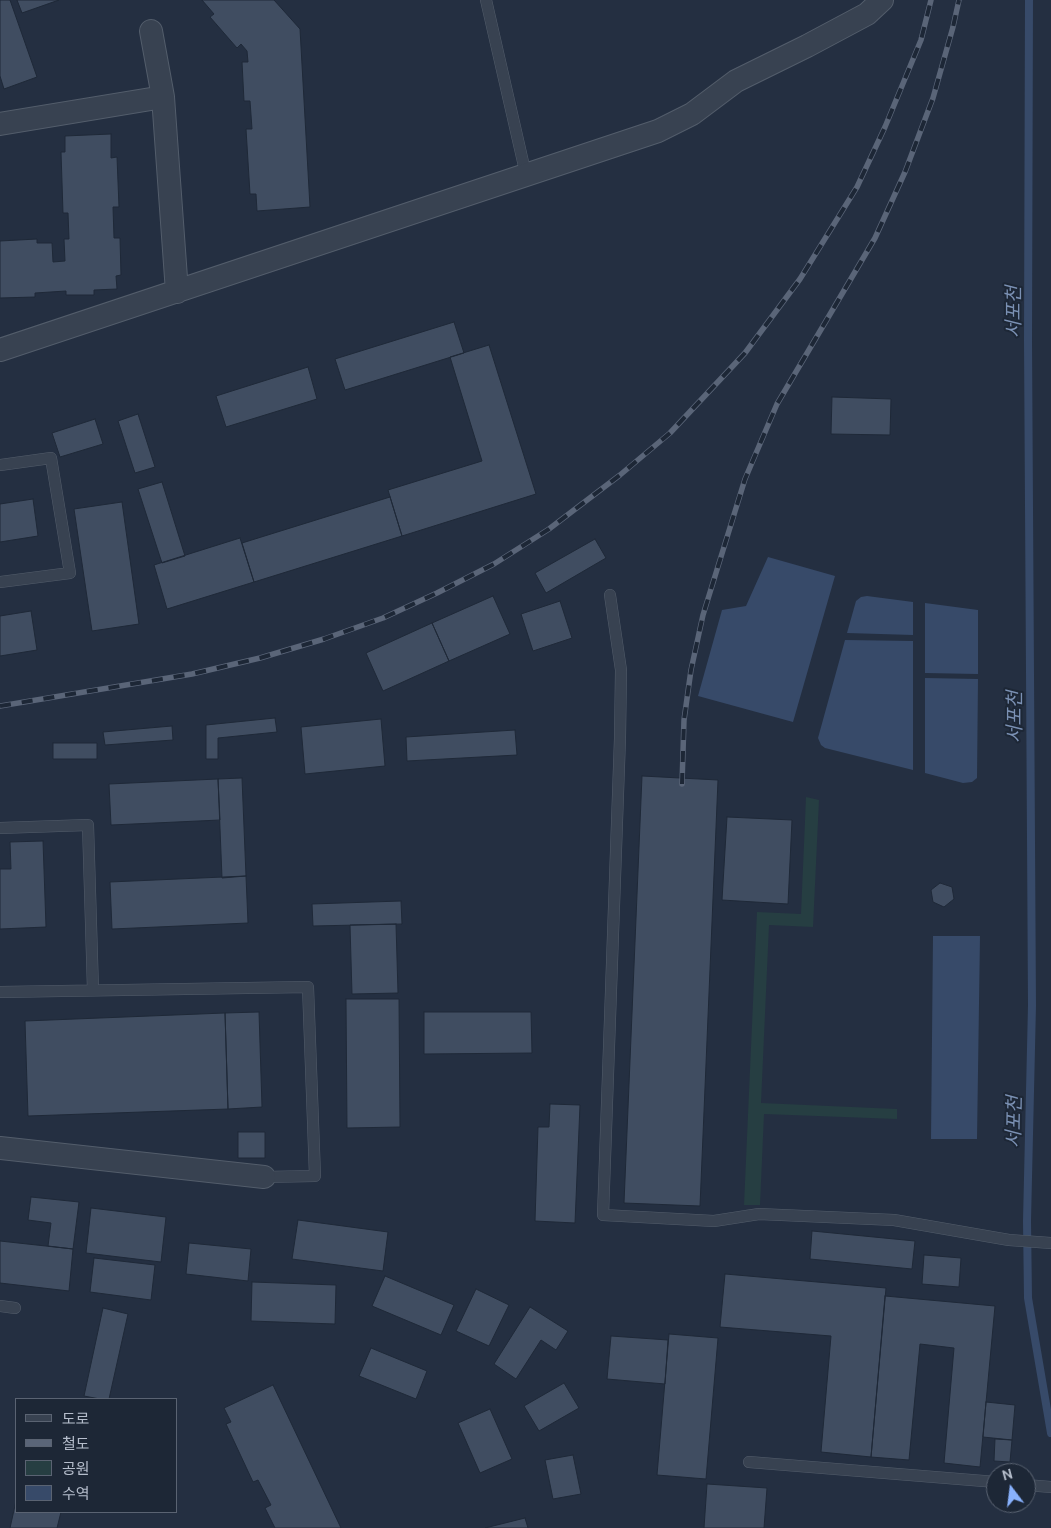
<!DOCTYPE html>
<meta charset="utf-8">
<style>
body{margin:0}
#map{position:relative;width:1051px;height:1528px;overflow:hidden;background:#242f41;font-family:Ubuntu,"Noto Sans KR",sans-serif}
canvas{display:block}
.legend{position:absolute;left:15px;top:1398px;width:162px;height:115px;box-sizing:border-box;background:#1d2736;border:1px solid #5a6372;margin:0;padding:6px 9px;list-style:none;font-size:15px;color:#b5bdcb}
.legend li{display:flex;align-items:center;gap:10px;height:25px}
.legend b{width:25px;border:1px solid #5a6372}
.north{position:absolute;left:986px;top:1463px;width:50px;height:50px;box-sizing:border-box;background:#1d2736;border:1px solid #5a6372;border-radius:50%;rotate:345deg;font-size:14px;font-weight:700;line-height:20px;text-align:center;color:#b5bdcb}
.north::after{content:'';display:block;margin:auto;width:18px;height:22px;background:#88b1fd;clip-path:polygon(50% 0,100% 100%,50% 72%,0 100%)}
</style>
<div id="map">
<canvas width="1051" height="1528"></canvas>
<ul class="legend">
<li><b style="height:6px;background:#384251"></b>도로</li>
<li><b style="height:6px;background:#5a6578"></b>철도</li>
<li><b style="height:14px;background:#263e42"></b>공원</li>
<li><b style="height:14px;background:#374a69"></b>수역</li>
</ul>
<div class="north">N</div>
</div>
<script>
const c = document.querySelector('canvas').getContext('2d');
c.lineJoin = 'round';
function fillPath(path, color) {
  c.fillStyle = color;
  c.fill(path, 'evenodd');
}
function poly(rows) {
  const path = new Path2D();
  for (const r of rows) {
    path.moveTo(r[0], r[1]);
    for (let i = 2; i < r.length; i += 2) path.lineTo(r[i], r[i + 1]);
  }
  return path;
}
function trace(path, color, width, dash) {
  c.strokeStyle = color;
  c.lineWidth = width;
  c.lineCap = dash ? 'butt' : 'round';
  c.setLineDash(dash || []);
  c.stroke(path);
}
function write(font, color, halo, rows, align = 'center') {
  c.font = font + ' Ubuntu,"Noto Sans KR",sans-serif';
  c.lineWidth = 4;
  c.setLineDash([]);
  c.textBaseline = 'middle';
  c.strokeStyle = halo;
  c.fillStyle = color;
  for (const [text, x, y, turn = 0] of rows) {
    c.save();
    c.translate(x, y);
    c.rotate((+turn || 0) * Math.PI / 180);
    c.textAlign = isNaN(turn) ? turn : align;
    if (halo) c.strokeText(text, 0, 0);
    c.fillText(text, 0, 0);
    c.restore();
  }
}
fillPath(poly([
 [806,797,819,800,813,927,769,925,761,1103,897,1109,897,1119,764,1114,760,1205,744,1205,757,912,801,914]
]), '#263e42');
fillPath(poly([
 [768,557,835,576,793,722,698,696,722,610,746,606],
 [867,596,913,602,913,635,847,633,856,601,861,597],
 [925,603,978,610,978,674,925,673],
 [845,640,913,641,913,770,825,748,821,745,818,738],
 [925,678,978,679,977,778,972,782,963,783,925,773],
 [933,936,980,936,977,1139,931,1139]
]), '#374a69');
trace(poly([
 [1029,0,1028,340,1032,1005,1027,1221,1028,1298,1051,1433]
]), '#374a69', 8);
const building = poly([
 [0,0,10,0,37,77,4,89,0,76,0,0],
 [17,0,59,0,22,13,17,0],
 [202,0,274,0,300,29,310,207,257,211,256,194,250,194,246,129,252,129,250,101,244,101,242,62,248,62,247,51,241,44,237,48,210,17,214,14,202,0],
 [111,134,111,158,117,157,119,207,113,207,114,238,120,238,121,275,116,276,117,289,94,290,94,295,66,295,66,291,35,293,35,297,0,298,0,241,37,239,37,243,52,243,53,262,65,261,64,239,69,239,68,213,63,213,61,152,65,152,65,136,111,134],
 [454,322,464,353,345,390,335,359,454,322],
 [489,345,536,494,402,536,388,490,482,461,450,357,489,345],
 [308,367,317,399,226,427,216,396,308,367],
 [832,397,891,399,890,435,831,434,832,397],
 [138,414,155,467,135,473,118,421,138,414],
 [95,419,103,444,60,457,52,433,95,419],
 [162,482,185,556,162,563,138,489,162,482],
 [390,497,402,536,254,582,242,543,390,497],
 [33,499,38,536,0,542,0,504,33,499],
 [122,502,139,624,92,631,74,509,122,502],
 [240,538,254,582,167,609,154,565,240,538],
 [595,539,606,558,546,593,535,573,595,539],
 [493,596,510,634,449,661,432,623,493,596],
 [560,601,572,638,533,651,521,614,560,601],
 [31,611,37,650,0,656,0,616,31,611],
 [432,623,449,661,383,691,366,653,432,623],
 [275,718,277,732,218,738,218,759,206,759,206,725,275,718],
 [381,719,385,766,305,774,301,727,381,719],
 [172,726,173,740,105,745,103,732,172,726],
 [515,730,517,755,407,761,406,737,515,730],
 [53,743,97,743,97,759,53,759,53,743],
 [642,776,718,780,700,1206,624,1203,642,776],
 [242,778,246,876,222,878,218,779,242,778],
 [218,779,220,820,111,825,109,784,218,779],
 [727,817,792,820,788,904,722,900,727,817],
 [43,841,46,927,0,929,0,869,11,869,10,842,43,841],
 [246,876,248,923,112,929,110,882,246,876],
 [940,883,952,887,954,899,944,907,933,902,931,890,940,883],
 [401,901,402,924,313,926,312,904,401,901],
 [396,924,398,993,352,994,350,925,396,924],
 [346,999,399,999,400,1127,347,1128,346,999],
 [259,1012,262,1107,228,1109,225,1013,259,1012],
 [424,1012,531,1012,532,1053,424,1054,424,1012],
 [225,1013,228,1109,28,1116,25,1021,225,1013],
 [550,1104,580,1105,575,1223,535,1221,538,1127,549,1127,550,1104],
 [238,1132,265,1132,265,1158,238,1158,238,1132],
 [31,1197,79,1202,73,1249,48,1246,51,1223,28,1220,31,1197],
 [91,1208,166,1217,161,1262,86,1253,91,1208],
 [298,1220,388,1232,383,1271,292,1259,298,1220],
 [812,1231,915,1241,912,1269,810,1259,812,1231],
 [0,1241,73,1249,69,1291,0,1283,0,1241],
 [189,1243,251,1249,248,1281,186,1274,189,1243],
 [924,1255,961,1258,959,1287,922,1284,924,1255],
 [94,1258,155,1265,151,1300,90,1292,94,1258],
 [725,1274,886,1288,871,1457,821,1452,831,1336,720,1327,725,1274],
 [385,1276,454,1305,441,1335,372,1306,385,1276],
 [252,1282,336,1285,335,1324,251,1321,252,1282],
 [476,1289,509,1305,489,1346,456,1331,476,1289],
 [885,1296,995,1306,980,1467,944,1463,954,1348,920,1344,909,1460,871,1457,885,1296],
 [530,1307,568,1331,556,1350,541,1340,516,1379,494,1364,530,1307],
 [103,1308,128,1314,109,1399,100,1399,84,1396,103,1308],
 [669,1334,718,1338,706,1479,657,1475,669,1334],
 [611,1336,668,1340,665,1384,607,1379,611,1336],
 [371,1348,427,1371,416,1399,359,1376,371,1348],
 [564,1383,579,1408,539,1431,524,1406,564,1383],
 [273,1385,341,1528,275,1528,265,1508,271,1505,258,1480,253,1482,226,1424,231,1422,224,1408,273,1385],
 [986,1402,1015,1405,1012,1440,983,1437,986,1402],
 [490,1409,512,1459,480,1473,458,1423,490,1409],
 [995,1439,1012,1440,1010,1462,994,1461,995,1439],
 [573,1455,581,1494,553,1499,545,1460,573,1455],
 [707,1484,767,1488,764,1528,704,1528,707,1484],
 [16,1501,16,1512,61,1512,57,1528,10,1528,16,1501],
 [525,1518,528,1528,485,1528,525,1518]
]);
fillPath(building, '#404d61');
trace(building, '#1f2938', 1);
const service = poly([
 [486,0,526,175],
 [0,465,51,458,70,573,0,582],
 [610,595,621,670,620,738,603,1215,714,1221,759,1214,894,1220,1009,1240,1051,1243],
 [0,828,88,825,93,990],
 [0,992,308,987,315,1176,264,1177],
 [0,1306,15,1308],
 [749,1462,996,1482],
 [1026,1485,1051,1487]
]);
const minor = poly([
 [151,31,163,97,177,292],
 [0,124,163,97],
 [0,350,658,131,692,114,736,81,807,46,867,14,882,0],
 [0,1148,264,1177]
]);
trace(service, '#535d6b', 12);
trace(minor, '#535d6b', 24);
trace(service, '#384251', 11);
trace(minor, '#384251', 22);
const rail = poly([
 [0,706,192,674,260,658,324,639,383,618,437,593,494,564,549,529,620,475,670,433,745,353,800,279,857,187,885,127,921,40,931,0],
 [682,784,684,720,691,670,703,615,745,479,777,404,875,238,905,172,933,98,953,27,959,0]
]);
trace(rail, '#5a6578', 5.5);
trace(rail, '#1d2736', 4, [11]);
write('italic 19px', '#7b91b4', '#1d2736', [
 ["서포천",1014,312,-90],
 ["서포천",1015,717,-90],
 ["서포천",1014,1122,-89]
]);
</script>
